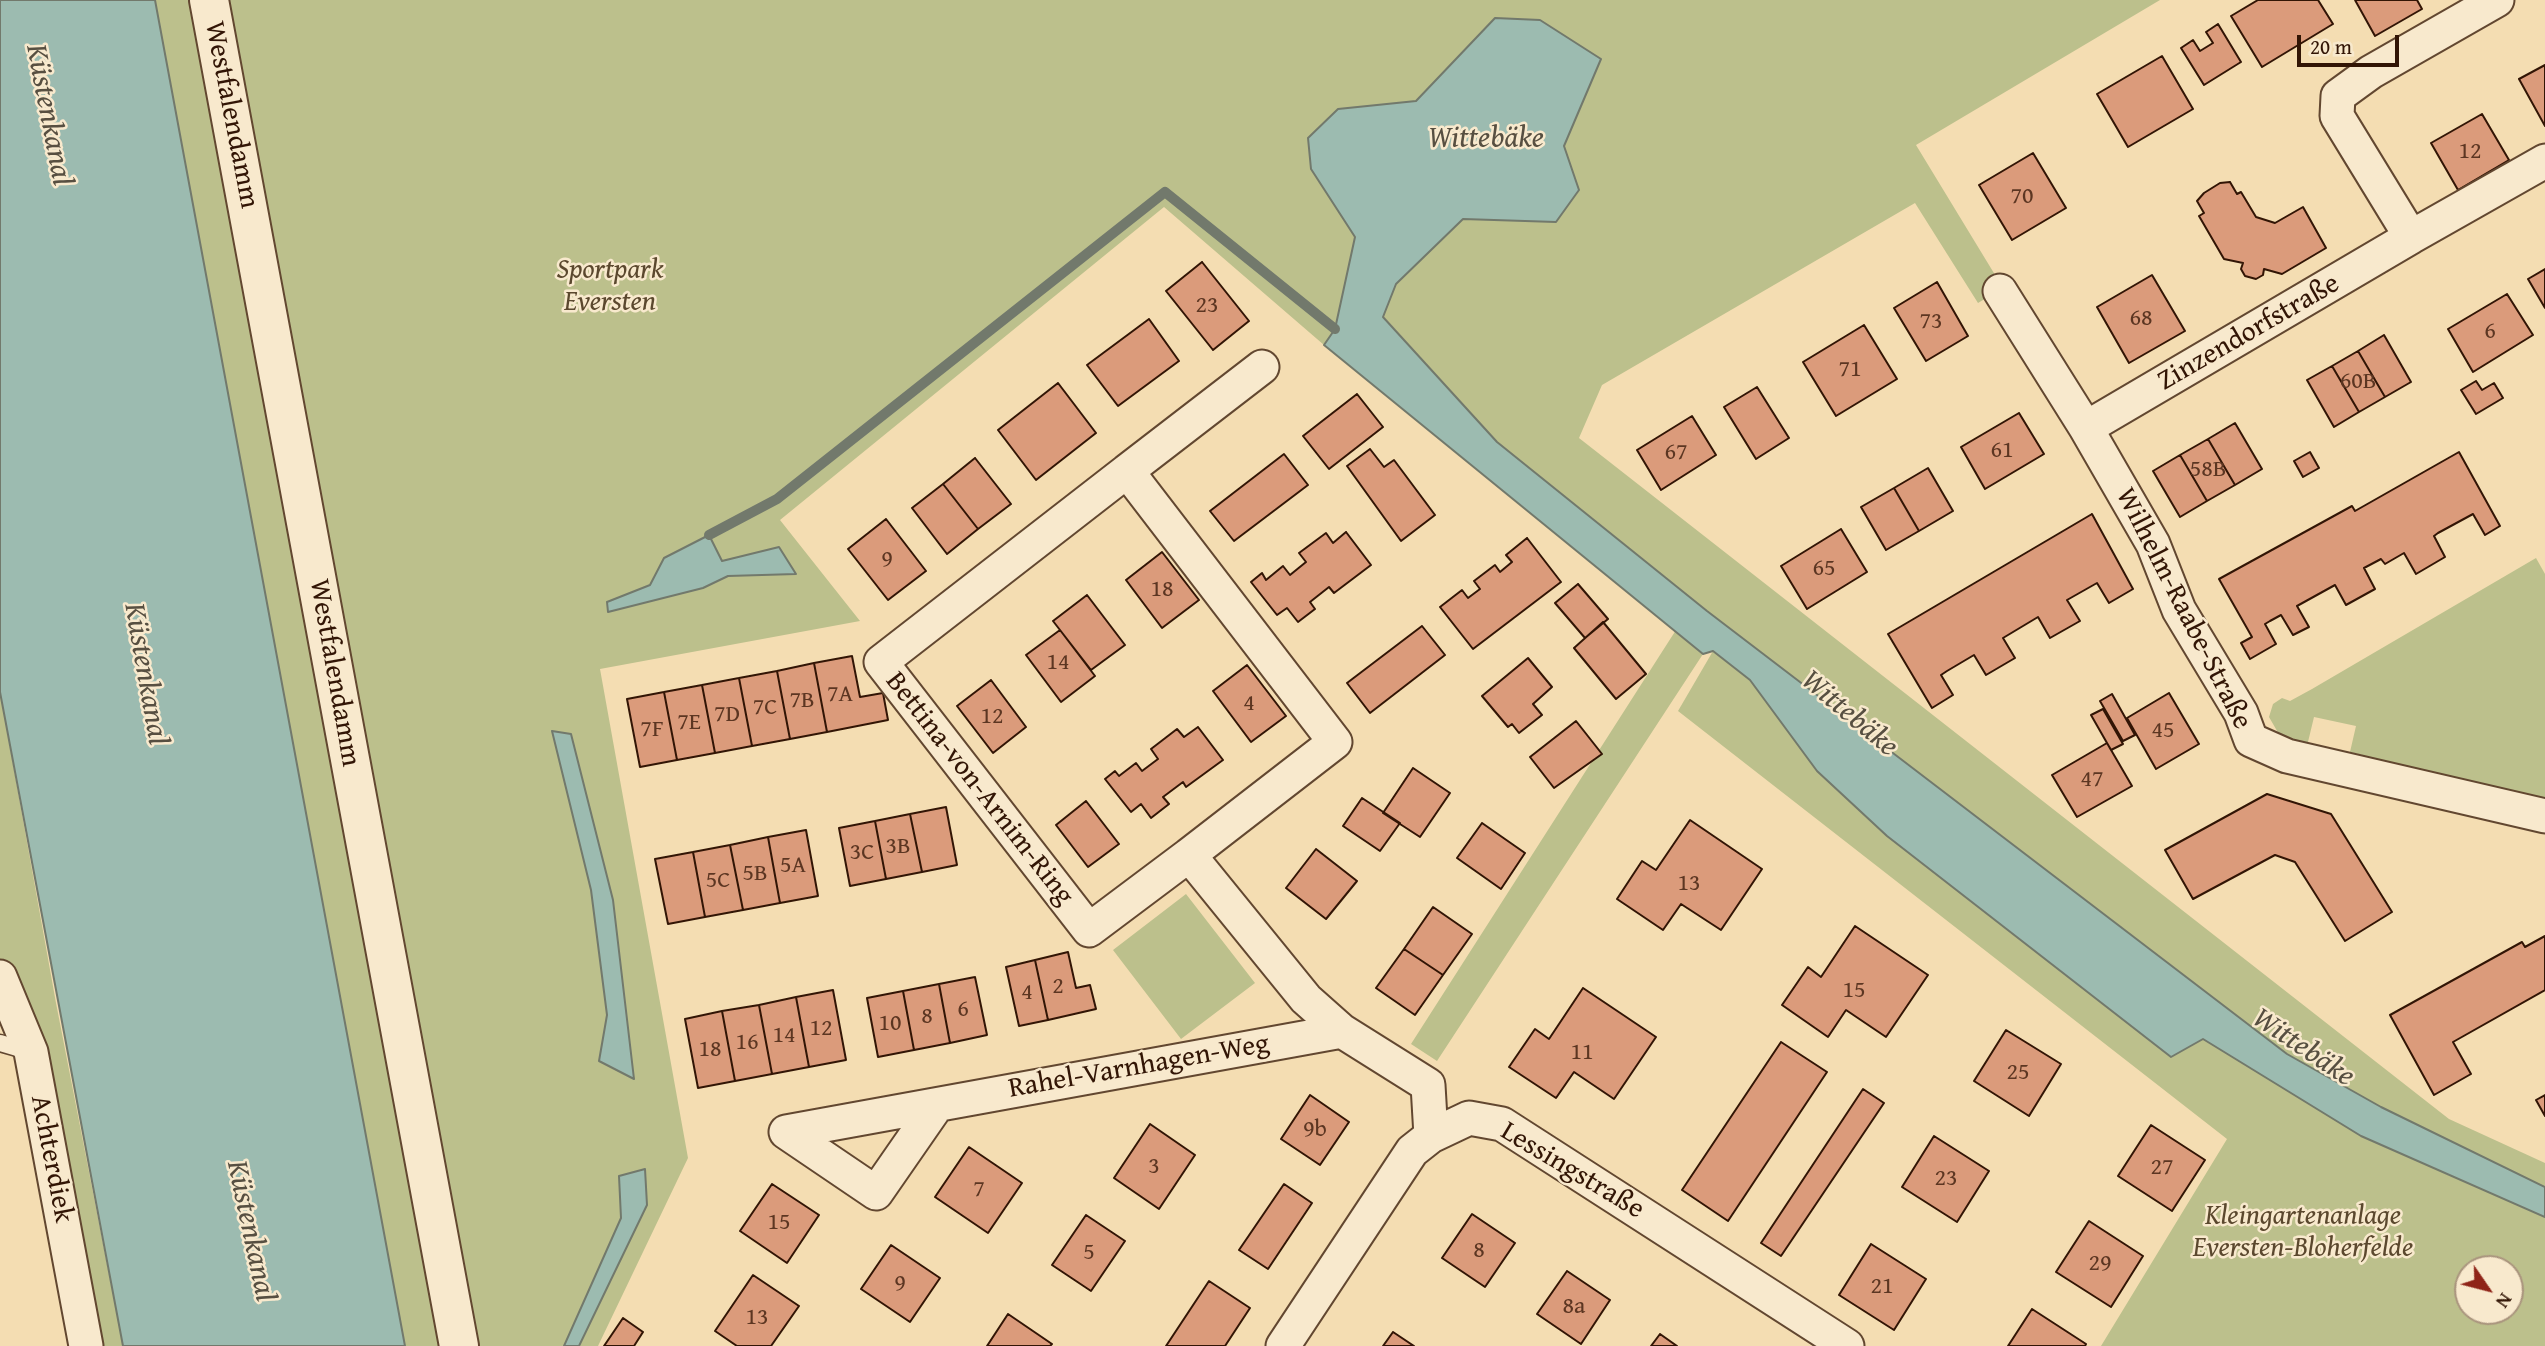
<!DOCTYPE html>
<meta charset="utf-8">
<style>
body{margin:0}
#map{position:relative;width:2545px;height:1346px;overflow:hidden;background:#f4ddb2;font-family:"Gentium Book Plus",serif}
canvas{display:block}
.north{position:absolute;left:2454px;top:1255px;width:70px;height:70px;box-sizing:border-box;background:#f8e9cd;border:2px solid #a9947d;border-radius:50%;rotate:125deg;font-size:19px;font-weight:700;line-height:28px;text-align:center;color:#321505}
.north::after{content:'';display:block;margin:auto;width:24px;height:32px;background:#8f2418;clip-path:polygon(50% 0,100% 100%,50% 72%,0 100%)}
.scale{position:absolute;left:2297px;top:35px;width:102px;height:32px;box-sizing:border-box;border:4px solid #321505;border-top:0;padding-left:9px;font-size:21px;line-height:24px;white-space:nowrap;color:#321505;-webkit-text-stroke:5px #f8e9cd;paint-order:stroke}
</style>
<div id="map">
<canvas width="2545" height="1346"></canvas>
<div class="north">N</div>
<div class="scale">20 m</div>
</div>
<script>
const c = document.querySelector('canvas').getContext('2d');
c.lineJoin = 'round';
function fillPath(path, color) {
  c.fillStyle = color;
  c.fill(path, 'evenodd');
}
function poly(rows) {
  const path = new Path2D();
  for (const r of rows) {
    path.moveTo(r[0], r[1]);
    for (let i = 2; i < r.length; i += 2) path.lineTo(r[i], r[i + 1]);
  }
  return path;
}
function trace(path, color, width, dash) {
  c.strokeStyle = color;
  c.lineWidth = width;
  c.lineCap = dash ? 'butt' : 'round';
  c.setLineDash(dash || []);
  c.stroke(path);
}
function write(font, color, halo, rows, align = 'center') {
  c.font = font + ' "Gentium Book Plus",serif';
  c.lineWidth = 5;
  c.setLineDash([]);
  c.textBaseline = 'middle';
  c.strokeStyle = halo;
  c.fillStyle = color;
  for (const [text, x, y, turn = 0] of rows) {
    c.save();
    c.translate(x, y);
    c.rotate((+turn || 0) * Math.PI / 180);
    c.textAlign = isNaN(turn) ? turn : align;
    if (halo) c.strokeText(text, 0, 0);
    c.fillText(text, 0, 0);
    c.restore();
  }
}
fillPath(poly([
 [155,0,2160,0,1916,145,2003,288,1978,303,1915,203,1602,385,1579,438,2449,1119,2545,1163,2545,1187,2381,1107,2287,1054,1707,611,1497,442,1383,316,1396,284,1463,219,1556,222,1579,191,1564,146,1601,59,1495,18,1416,101,1338,109,1311,169,1355,237,1335,329,1324,345,1164,207,780,520,860,621,600,669,688,1158,598,1346,405,1346],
 [2536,558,2545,574,2545,801,2350,752,2356,726,2314,717,2308,742,2299,746,2284,743,2269,717,2273,704,2282,698,2290,701,2312,689],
 [1676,630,1703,654,1437,1061,1411,1044],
 [1713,651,1750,680,1817,771,2203,1039,2361,1136,2545,1217,2545,1346,2101,1346,2227,1139,1678,711],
 [2468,1269,2510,1269,2510,1311,2468,1311],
 [0,692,56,1003,123,1346,86,1346,0,964],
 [1186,894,1255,983,1181,1039,1113,950]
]), '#bcc08c');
const water = poly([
 [0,0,155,0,405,1346,123,1346,0,692,0,0],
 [1495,18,1540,20,1601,59,1564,146,1579,190,1556,222,1463,219,1396,284,1383,317,1497,442,1707,611,2287,1054,2381,1107,2545,1187,2545,1217,2361,1136,2203,1039,2171,1057,1887,836,1817,771,1750,680,1713,651,1703,654,1324,345,1335,329,1355,237,1311,169,1308,138,1338,109,1416,101,1495,18],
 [709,535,722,561,779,547,796,574,728,576,703,588,608,612,607,602,650,585,664,558,709,535],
 [552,731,571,734,613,900,634,1079,599,1061,607,1015,591,890,552,731],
 [645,1169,647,1205,579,1346,564,1346,621,1218,619,1176,645,1169]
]);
fillPath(water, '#9cbbb0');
trace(water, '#72796c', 2);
trace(poly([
 [709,535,777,499,1165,192,1335,329]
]), '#72796c', 10);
const building = poly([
 [2258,0,2318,0,2333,24,2262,67,2231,16,2258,0],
 [2355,0,2417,0,2422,9,2375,36,2355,0],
 [2218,24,2241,62,2204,85,2181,48,2193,40,2200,51,2213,43,2206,32,2218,24],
 [2162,56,2193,109,2128,147,2097,94,2162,56],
 [2545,65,2545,126,2519,79,2545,65],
 [2482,114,2509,160,2458,190,2431,143,2482,114],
 [2033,153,2066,208,2012,240,1979,185,2033,153],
 [2230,182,2237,194,2241,192,2256,217,2275,223,2303,207,2326,248,2282,274,2264,269,2263,275,2256,279,2245,276,2241,269,2243,263,2224,259,2199,216,2204,213,2197,201,2204,193,2220,183,2230,182],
 [1202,262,1249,321,1213,350,1166,291,1202,262],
 [2545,269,2545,308,2528,279,2545,269],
 [2152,275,2185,331,2129,363,2097,307,2152,275],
 [1937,282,1968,336,1926,361,1894,308,1937,282],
 [2507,294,2533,335,2473,372,2448,329,2507,294],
 [1149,319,1179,361,1118,406,1087,365,1149,319],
 [1864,325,1897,379,1836,416,1803,362,1864,325],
 [2384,335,2411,382,2385,397,2358,351,2384,335],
 [2358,351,2385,397,2359,412,2332,366,2358,351],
 [2332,366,2359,412,2334,427,2307,380,2332,366],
 [2476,381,2482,390,2494,383,2503,398,2476,414,2461,390,2476,381],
 [1058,383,1096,433,1036,480,998,430,1058,383],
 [1757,387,1789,438,1756,459,1724,407,1757,387],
 [1357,394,1383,427,1329,469,1303,436,1357,394],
 [2019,413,2044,454,1985,489,1961,447,2019,413],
 [1692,416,1716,455,1661,490,1637,450,1692,416],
 [2235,423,2262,469,2235,485,2208,439,2235,423],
 [2208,439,2235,485,2207,501,2180,455,2208,439],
 [1370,449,1384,467,1394,460,1435,515,1401,541,1347,466,1370,449],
 [2310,452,2319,468,2303,477,2294,461,2310,452],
 [2459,452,2500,526,2485,535,2473,514,2438,533,2434,536,2445,557,2416,574,2404,553,2385,564,2381,559,2364,568,2375,589,2346,605,2335,585,2297,606,2309,627,2293,635,2281,615,2270,621,2265,624,2276,644,2250,659,2241,643,2252,637,2219,579,2352,506,2355,511,2459,452],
 [1284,454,1308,485,1234,541,1210,511,1284,454],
 [2180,455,2207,501,2180,517,2153,471,2180,455],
 [975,458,1011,504,978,529,943,484,975,458],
 [1928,468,1953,511,1919,531,1894,488,1928,468],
 [943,484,978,529,947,554,912,508,943,484],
 [1894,488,1919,531,1886,550,1861,507,1894,488],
 [2092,514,2133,589,2109,603,2097,583,2067,600,2080,621,2050,638,2038,617,2003,638,2015,658,1986,675,1974,655,1947,671,1941,675,1953,695,1932,708,1888,634,2092,514],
 [886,519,926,571,888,600,848,549,886,519],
 [1841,529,1867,572,1807,609,1781,566,1841,529],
 [1346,532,1371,565,1334,593,1329,587,1310,602,1315,609,1298,622,1287,608,1277,615,1251,582,1262,573,1266,580,1283,566,1290,575,1306,562,1299,553,1326,533,1333,543,1346,532],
 [1527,538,1561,582,1473,649,1440,607,1462,590,1468,598,1480,589,1474,581,1495,565,1500,572,1512,562,1506,555,1527,538],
 [1162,552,1199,600,1162,628,1126,580,1162,552],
 [1578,584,1608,619,1585,638,1555,603,1578,584],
 [1087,595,1125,645,1091,670,1053,621,1087,595],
 [1603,622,1646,674,1616,699,1574,648,1603,622],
 [1422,626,1445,655,1370,713,1347,683,1422,626],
 [1060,630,1095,676,1061,702,1026,655,1060,630],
 [852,656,860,697,883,693,888,720,827,732,814,663,852,656],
 [1528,658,1552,687,1533,704,1542,715,1519,733,1512,724,1508,727,1482,696,1528,658],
 [814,663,827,732,790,739,777,671,814,663],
 [1247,665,1286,716,1251,742,1213,691,1247,665],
 [777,671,790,739,752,746,739,678,777,671],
 [739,678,752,746,715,753,702,685,739,678],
 [991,680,1026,727,993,753,957,706,991,680],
 [702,685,715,753,677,760,664,692,702,685],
 [664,692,677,760,640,767,627,699,664,692],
 [2169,693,2199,744,2156,769,2127,718,2169,693],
 [2112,694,2135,735,2123,741,2100,701,2112,694],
 [2103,709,2123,744,2111,750,2091,715,2103,709],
 [1576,721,1602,754,1554,788,1530,757,1576,721],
 [1198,727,1223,760,1186,787,1183,782,1163,797,1169,804,1151,818,1141,804,1131,812,1105,779,1115,771,1119,776,1136,763,1142,771,1158,759,1151,749,1177,729,1184,737,1198,727],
 [2107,743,2132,786,2077,817,2052,775,2107,743],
 [1413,768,1450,793,1420,837,1383,813,1413,768],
 [2267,794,2331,814,2392,912,2345,941,2295,862,2275,855,2193,899,2165,850,2267,794],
 [1362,798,1400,823,1380,851,1343,826,1362,798],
 [1086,801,1119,844,1088,867,1056,825,1086,801],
 [946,807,957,865,922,872,910,814,946,807],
 [910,814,922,872,886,879,875,821,910,814],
 [1690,820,1762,869,1721,930,1681,904,1663,930,1617,899,1642,861,1656,870,1690,820],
 [875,821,886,879,850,886,839,828,875,821],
 [1482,823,1525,853,1501,889,1457,858,1482,823],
 [806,830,818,896,780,903,768,837,806,830],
 [768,837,780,903,743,910,730,845,768,837],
 [730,845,743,910,705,917,693,852,730,845],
 [1316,849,1357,881,1326,919,1286,888,1316,849],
 [693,852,705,917,668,924,655,859,693,852],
 [1433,907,1472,934,1443,975,1404,949,1433,907],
 [1855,926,1928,975,1886,1037,1846,1010,1828,1037,1782,1005,1808,967,1821,977,1855,926],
 [2545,936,2545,990,2453,1042,2471,1074,2434,1095,2390,1015,2522,942,2525,947,2545,936],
 [1404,949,1443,975,1415,1015,1376,988,1404,949],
 [1068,952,1076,988,1090,985,1096,1009,1048,1020,1035,960,1068,952],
 [1035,960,1048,1020,1019,1026,1006,967,1035,960],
 [975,977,987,1035,950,1043,939,984,975,977],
 [939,984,950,1043,914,1050,903,991,939,984],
 [1583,988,1656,1037,1614,1099,1574,1072,1556,1098,1509,1067,1535,1029,1549,1039,1583,988],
 [833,990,846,1060,809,1067,796,997,833,990],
 [903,991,914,1050,878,1057,867,998,903,991],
 [796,997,809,1067,772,1074,759,1005,796,997],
 [759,1005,772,1074,735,1081,722,1011,759,1005],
 [722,1011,735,1081,698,1088,685,1019,722,1011],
 [2006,1030,2061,1064,2029,1116,1974,1081,2006,1030],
 [1781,1042,1827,1072,1728,1221,1682,1190,1781,1042],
 [1863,1089,1884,1103,1781,1256,1761,1243,1863,1089],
 [1310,1095,1349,1122,1320,1165,1281,1139,1310,1095],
 [2545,1095,2545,1116,2536,1100,2545,1095],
 [1150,1124,1195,1155,1159,1209,1114,1178,1150,1124],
 [2151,1125,2205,1160,2172,1211,2118,1176,2151,1125],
 [1934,1136,1989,1171,1957,1222,1902,1187,1934,1136],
 [969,1147,1022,1183,988,1233,935,1197,969,1147],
 [772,1184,819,1215,787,1263,740,1231,772,1184],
 [1284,1184,1312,1203,1268,1269,1239,1250,1284,1184],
 [1472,1214,1515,1243,1485,1287,1442,1258,1472,1214],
 [1086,1215,1125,1241,1091,1291,1052,1265,1086,1215],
 [2089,1221,2143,1256,2111,1307,2056,1272,2089,1221],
 [1871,1244,1926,1279,1894,1330,1839,1295,1871,1244],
 [891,1245,940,1278,910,1322,861,1289,891,1245],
 [1567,1271,1610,1300,1581,1344,1537,1314,1567,1271],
 [753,1275,799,1306,771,1346,737,1346,715,1331,753,1275],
 [1209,1281,1250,1308,1225,1346,1166,1346,1209,1281],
 [2032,1309,2086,1344,2085,1346,2008,1346,2032,1309],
 [1008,1314,1052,1344,1050,1346,987,1346,1008,1314],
 [623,1318,643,1332,634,1346,604,1346,623,1318],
 [1393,1332,1414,1346,1383,1346,1393,1332],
 [1660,1334,1677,1346,1651,1346,1660,1334]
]);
fillPath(building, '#db9b7b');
trace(building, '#321505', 2);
const service = poly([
 [0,1043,31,1052]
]);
const minor = poly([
 [2497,0,2371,72,2338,96,2337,116,2411,237,2545,161],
 [2000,291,2086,428,2153,544,2179,610,2241,713,2251,740,2287,756,2545,816],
 [2086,428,2411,237],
 [1127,471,1262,367],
 [1189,855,1089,930,881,662,1127,471,1335,742,1189,855,1306,999,1342,1031,1428,1085,1431,1136],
 [0,977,31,1052,86,1346],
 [937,1105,876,1193,786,1132,1342,1031],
 [1283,1346,1412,1151,1431,1136,1469,1118,1502,1124,1847,1346]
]);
const tertiary = poly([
 [209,0,459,1346]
]);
trace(service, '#624730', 19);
trace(minor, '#624730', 37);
trace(tertiary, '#624730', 42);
trace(service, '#f8e9cd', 16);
trace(minor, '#f8e9cd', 33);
trace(tertiary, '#f8e9cd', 38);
write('24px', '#5c3622', null, [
 ["12",2470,152],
 ["70",2022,197],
 ["23",1207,306],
 ["68",2141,319],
 ["73",1931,322],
 ["6",2490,332],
 ["71",1850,370],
 ["60B",2358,382],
 ["61",2002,451],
 ["67",1676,453],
 ["58B",2208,470],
 ["9",887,560],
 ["65",1824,569],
 ["18",1162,590],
 ["14",1058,663],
 ["7A",840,695],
 ["7B",802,701],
 ["4",1249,704],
 ["7C",765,708],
 ["7D",727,715],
 ["12",992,717],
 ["7E",689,723],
 ["7F",652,730],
 ["45",2163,731],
 ["47",2092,780],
 ["3B",898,847],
 ["3C",862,853],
 ["5A",793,866],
 ["5B",755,874],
 ["5C",718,881],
 ["13",1689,884],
 ["2",1058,987],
 ["15",1854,991],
 ["4",1027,993],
 ["6",963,1010],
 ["8",927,1017],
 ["10",890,1024],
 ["12",821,1029],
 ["14",784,1036],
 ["16",747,1043],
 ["18",710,1050],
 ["11",1582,1053],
 ["25",2018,1073],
 ["9b",1315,1130],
 ["3",1154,1167],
 ["27",2162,1168],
 ["23",1946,1179],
 ["7",979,1190],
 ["15",779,1223],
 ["8",1479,1251],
 ["5",1089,1253],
 ["29",2100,1264],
 ["9",900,1284],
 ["21",1882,1287],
 ["8a",1574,1307],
 ["13",757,1318]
]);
write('28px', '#321505', '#f8e9cd', [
 ["Westfalendamm",231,115,79],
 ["Zinzendorfstraße",2249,333,-30],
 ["Wilhelm-Raabe-Straße",2183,609,63],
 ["Westfalendamm",334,673,80],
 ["Bettina-von-Arnim-Ring",979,789,52],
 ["Rahel-Varnhagen-Weg",1139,1067,-10],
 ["Achterdiek",51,1159,79],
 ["Lessingstraße",1572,1171,31]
]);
write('italic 28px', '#5b482e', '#f8e9cd', [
 ["Sportpark",610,271],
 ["Eversten",610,303],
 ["Kleingartenanlage",2303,1217],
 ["Eversten-Bloherfelde",2303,1249]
]);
write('italic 30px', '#574f41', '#f8e9cd', [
 ["Küstenkanal",48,115,79],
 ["Wittebäke",1486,139],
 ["Küstenkanal",145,674,80],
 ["Wittebäke",1849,714,40],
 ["Wittebäke",2303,1048,34],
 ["Küstenkanal",250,1231,78]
]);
</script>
